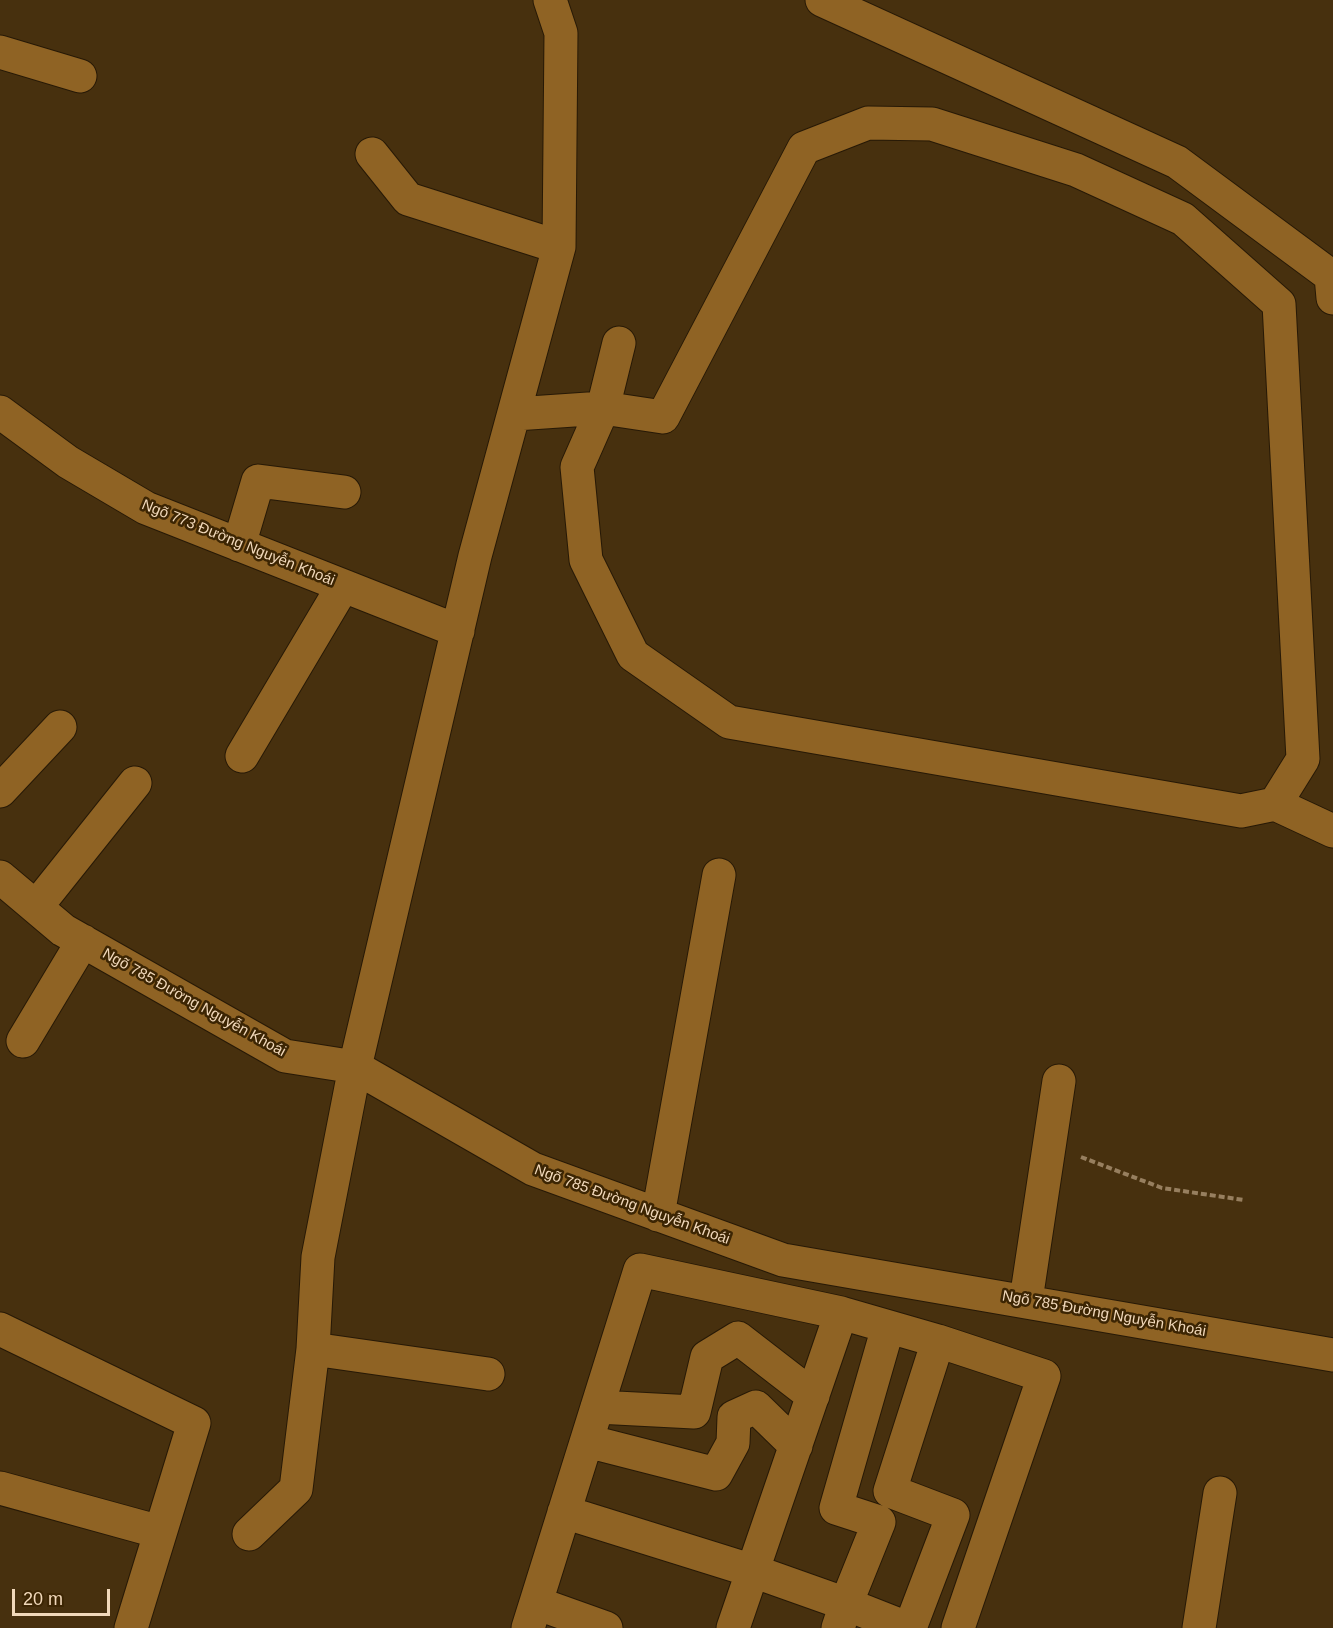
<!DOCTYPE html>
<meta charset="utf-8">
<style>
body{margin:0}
#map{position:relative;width:1333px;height:1628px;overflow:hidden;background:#47300e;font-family:Helvetica,sans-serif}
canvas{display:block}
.scale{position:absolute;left:12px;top:1589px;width:98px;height:27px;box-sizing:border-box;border:3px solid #f1d8ba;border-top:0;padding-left:8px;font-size:18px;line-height:21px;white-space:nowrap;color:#f1d8ba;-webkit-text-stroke:4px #3c2503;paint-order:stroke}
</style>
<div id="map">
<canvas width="1333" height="1628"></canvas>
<div class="scale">20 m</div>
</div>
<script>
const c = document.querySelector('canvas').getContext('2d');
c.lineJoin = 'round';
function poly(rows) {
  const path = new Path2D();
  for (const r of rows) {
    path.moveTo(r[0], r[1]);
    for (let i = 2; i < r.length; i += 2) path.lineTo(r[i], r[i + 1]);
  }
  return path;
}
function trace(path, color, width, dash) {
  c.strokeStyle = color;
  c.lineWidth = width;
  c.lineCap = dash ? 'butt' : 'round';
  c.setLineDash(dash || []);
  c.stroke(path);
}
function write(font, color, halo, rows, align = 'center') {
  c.font = font + ' Helvetica,sans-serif';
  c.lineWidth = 5;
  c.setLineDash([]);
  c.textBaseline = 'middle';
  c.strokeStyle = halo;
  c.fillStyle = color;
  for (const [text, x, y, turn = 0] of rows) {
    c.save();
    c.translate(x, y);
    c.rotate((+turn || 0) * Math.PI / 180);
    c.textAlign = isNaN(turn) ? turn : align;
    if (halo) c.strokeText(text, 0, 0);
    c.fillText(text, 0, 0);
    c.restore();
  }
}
const minor = poly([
 [822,0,1177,162,1331,276,1333,298],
 [0,52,80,76],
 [372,154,408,199,559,247],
 [0,412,68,462,146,508,458,631],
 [515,414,603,408,663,417,804,148,868,123,932,124,1076,170,1183,219,1279,304,1303,759,1275,804,1241,811,729,722,633,655,586,560,577,467,603,408,619,343],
 [239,545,258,481,344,492],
 [242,756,343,586],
 [0,791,60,727],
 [1275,804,1333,831],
 [0,877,63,930,285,1056,355,1067,533,1169,783,1260,1333,1355],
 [36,907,135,783],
 [23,1041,83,941],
 [658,1215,719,875],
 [1026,1300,1059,1081],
 [841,1313,938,1341,890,1491,953,1515,910,1628],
 [888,1327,836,1508,879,1522,846,1604,907,1628],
 [0,1329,194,1423,131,1628],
 [938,1341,1044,1376,958,1628],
 [313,1349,488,1374],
 [597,1407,694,1412,707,1357,738,1338,813,1396],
 [587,1441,716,1474,733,1443,734,1417,756,1407,796,1446],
 [0,1488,160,1532],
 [564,1512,753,1571,846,1604,838,1628],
 [249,1534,296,1489,313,1349,318,1257,355,1067,475,556,559,247,561,33,550,0],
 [536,1603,606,1628],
 [528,1628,640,1270,841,1313,733,1628],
 [1199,1628,1220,1493]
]);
trace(minor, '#271906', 35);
trace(poly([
 [1081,1157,1162,1188,1244,1200]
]), '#977f5f', 4, [6, 3]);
trace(minor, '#8f6324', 33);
write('15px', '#f1d8ba', '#3c2503', [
 ["Ngõ 773 Đường Nguyễn Khoái",238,543,22],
 ["Ngõ 785 Đường Nguyễn Khoái",194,1003,29],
 ["Ngõ 785 Đường Nguyễn Khoái",632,1205,20],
 ["Ngõ 785 Đường Nguyễn Khoái",1104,1314,10]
]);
</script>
